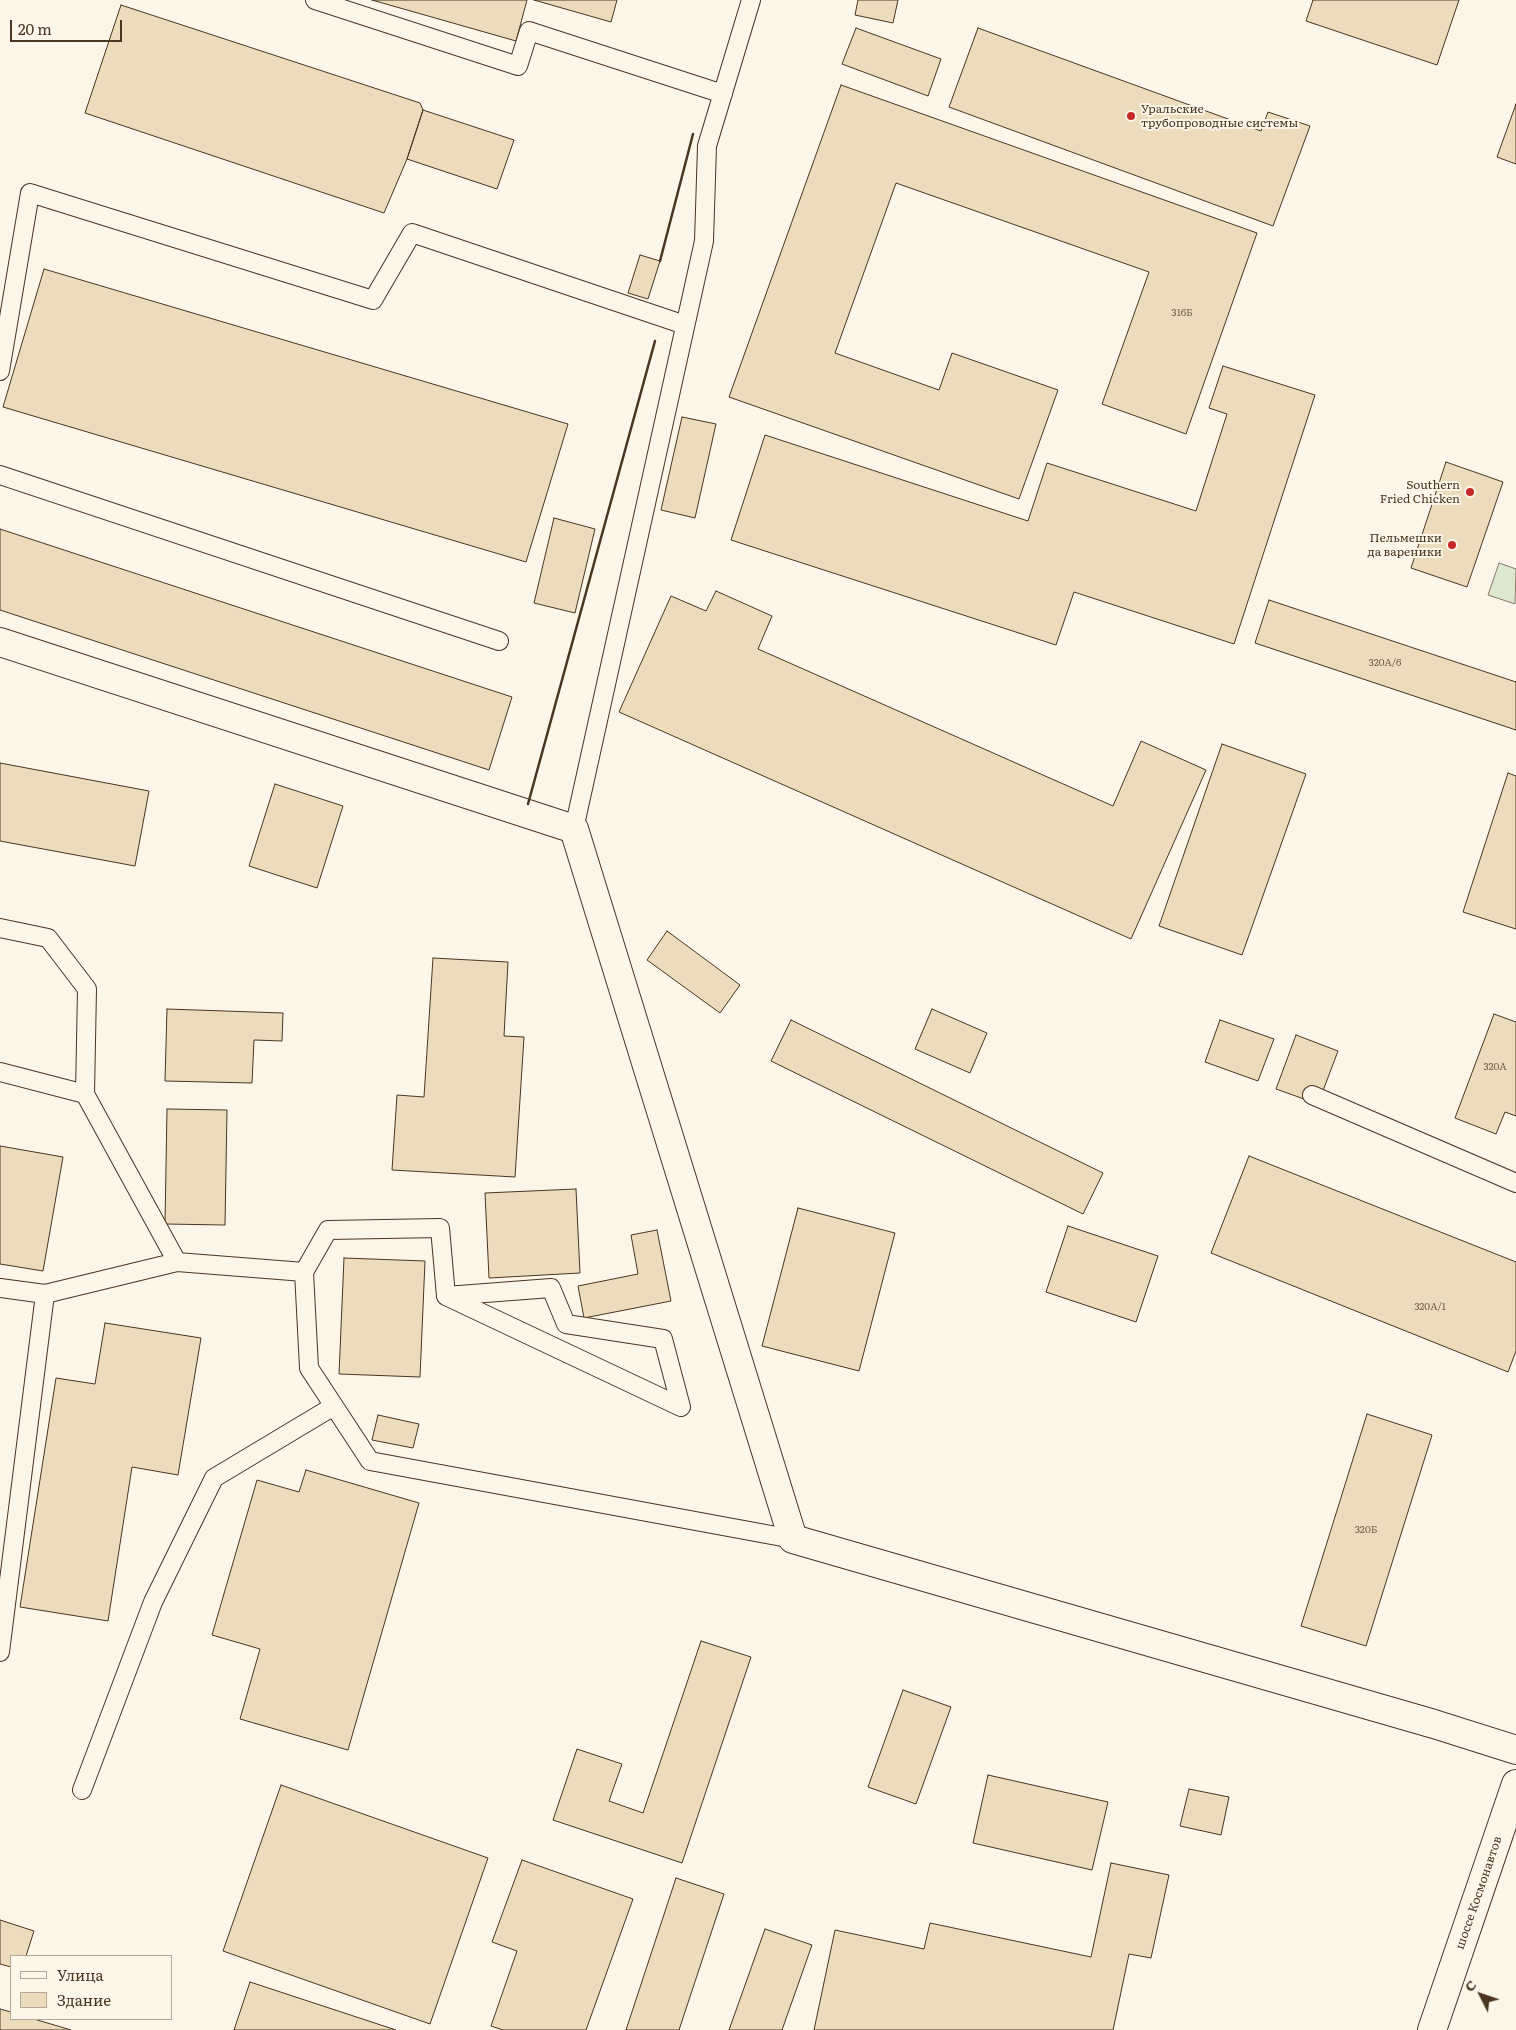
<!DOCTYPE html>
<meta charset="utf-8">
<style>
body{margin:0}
#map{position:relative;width:1516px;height:2030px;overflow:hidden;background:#fbf6e9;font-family:Literata,serif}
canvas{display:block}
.legend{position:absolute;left:10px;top:1955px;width:162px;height:65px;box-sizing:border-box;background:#fbf6e9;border:1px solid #b4a999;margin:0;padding:6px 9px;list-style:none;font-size:15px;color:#4a3520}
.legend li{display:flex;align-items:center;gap:10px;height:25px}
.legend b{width:25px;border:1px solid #b4a999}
.north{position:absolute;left:1456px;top:1970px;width:50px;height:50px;-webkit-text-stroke:4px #fbf6e9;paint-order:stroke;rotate:311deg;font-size:14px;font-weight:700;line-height:20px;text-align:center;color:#4a3520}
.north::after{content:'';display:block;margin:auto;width:18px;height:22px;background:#4a3520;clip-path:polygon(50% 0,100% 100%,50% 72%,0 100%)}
.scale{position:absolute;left:10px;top:20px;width:112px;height:22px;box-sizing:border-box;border:2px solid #4a3520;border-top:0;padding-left:6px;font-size:15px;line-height:18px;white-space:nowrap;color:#4a3520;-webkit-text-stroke:4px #fbf6e9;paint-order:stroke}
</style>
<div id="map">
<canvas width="1516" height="2030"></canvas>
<ul class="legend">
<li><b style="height:6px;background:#fbf6e9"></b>Улица</li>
<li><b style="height:14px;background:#ecdcbc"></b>Здание</li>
</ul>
<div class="north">С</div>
<div class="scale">20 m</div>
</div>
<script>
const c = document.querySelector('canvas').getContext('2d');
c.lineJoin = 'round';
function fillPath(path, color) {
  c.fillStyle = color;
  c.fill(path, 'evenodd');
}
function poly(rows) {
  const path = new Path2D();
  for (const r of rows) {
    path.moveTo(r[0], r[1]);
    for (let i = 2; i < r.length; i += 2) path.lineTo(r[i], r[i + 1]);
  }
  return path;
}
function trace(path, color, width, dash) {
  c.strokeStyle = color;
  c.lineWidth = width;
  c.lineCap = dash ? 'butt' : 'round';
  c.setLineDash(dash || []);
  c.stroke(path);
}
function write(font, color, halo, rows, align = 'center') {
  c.font = font + ' Literata,serif';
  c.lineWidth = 4;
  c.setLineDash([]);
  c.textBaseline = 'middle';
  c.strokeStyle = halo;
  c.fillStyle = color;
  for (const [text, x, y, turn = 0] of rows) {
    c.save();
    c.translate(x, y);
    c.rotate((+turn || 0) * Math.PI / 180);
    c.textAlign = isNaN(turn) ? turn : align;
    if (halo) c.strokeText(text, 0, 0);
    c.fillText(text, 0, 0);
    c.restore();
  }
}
const green = poly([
 [1499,563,1516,569,1515,604,1488,595,1499,563]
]);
fillPath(green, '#dce7d0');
trace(green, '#887966', 1);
const building = poly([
 [372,0,527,0,516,41,372,0],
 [534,0,617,0,611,22,534,0],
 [858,0,898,0,893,23,855,15,858,0],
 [1313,0,1459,0,1437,65,1306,21,1313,0],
 [121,5,420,103,423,110,407,159,384,213,85,113,121,5],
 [856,28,941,59,928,96,842,64,856,28],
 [978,28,1261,131,1268,112,1310,126,1273,226,949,107,978,28],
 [841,85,1257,233,1186,434,1102,404,1149,272,896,183,835,353,939,390,952,353,1058,390,1019,499,729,397,841,85],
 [1516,104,1516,164,1497,157,1516,104],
 [423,110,514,140,497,189,407,159,423,110],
 [640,255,660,261,648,299,628,293,640,255],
 [44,269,568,424,526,562,3,407,44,269],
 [1223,366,1315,395,1234,644,1074,592,1056,645,731,540,765,435,1028,521,1047,463,1196,511,1227,414,1209,408,1223,366],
 [682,417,716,424,695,518,661,510,682,417],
 [1446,462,1503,482,1467,587,1411,568,1446,462],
 [554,518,595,529,575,613,534,603,554,518],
 [0,529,512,697,489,770,0,610,0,529],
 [716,591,772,616,758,649,1113,806,1141,741,1206,770,1131,939,619,712,671,596,706,611,716,591],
 [1269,600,1516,682,1516,730,1255,643,1269,600],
 [1222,744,1306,774,1242,955,1159,926,1222,744],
 [0,763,149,791,135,866,0,841,0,763],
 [1508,773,1516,776,1516,929,1463,912,1508,773],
 [275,784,343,806,317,888,249,866,275,784],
 [667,931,740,985,720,1013,647,960,667,931],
 [433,958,508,962,504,1036,524,1037,515,1177,392,1170,397,1095,424,1097,433,958],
 [167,1009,283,1013,282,1041,254,1040,252,1083,165,1081,167,1009],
 [932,1009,987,1033,970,1073,915,1049,932,1009],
 [1494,1014,1516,1022,1516,1116,1505,1112,1496,1134,1455,1118,1494,1014],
 [791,1020,1103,1173,1083,1214,771,1061,791,1020],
 [1220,1020,1274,1039,1258,1081,1205,1062,1220,1020],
 [1296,1035,1338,1051,1318,1104,1276,1089,1296,1035],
 [167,1109,227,1110,225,1225,165,1224,167,1109],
 [0,1146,63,1157,43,1271,0,1264,0,1146],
 [1249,1156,1516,1262,1516,1351,1508,1372,1211,1253,1249,1156],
 [576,1189,580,1273,489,1278,485,1193,576,1189],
 [798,1208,895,1233,859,1371,762,1346,798,1208],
 [1068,1226,1158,1256,1136,1322,1046,1292,1068,1226],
 [657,1230,671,1301,584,1318,578,1286,638,1274,631,1235,657,1230],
 [344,1258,425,1261,420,1377,339,1374,344,1258],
 [105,1323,201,1338,178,1475,132,1467,108,1621,20,1607,56,1378,95,1384,105,1323],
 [1367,1414,1432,1435,1366,1646,1301,1626,1367,1414],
 [378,1415,419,1424,413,1448,372,1440,378,1415],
 [306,1470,419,1503,348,1750,240,1719,260,1649,212,1635,257,1480,299,1492,306,1470],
 [701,1641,751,1657,682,1863,553,1820,577,1749,622,1764,609,1801,643,1813,701,1641],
 [903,1690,951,1707,916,1804,868,1787,903,1690],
 [988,1775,1108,1802,1092,1870,973,1843,988,1775],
 [281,1785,488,1858,430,2024,223,1951,281,1785],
 [1189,1789,1229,1797,1221,1835,1180,1826,1189,1789],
 [522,1860,633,1899,586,2030,503,2030,491,2026,517,1951,492,1942,522,1860],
 [1111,1863,1169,1875,1151,1958,1129,1954,1113,2030,814,2030,835,1930,924,1949,930,1923,1091,1957,1111,1863],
 [676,1878,724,1894,679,2030,626,2030,676,1878],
 [0,1920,34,1931,26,1956,11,1956,11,1967,0,1964,0,1920],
 [765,1929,812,1945,782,2030,729,2030,765,1929],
 [250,1982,396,2030,234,2030,250,1982],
 [0,2009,11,2012,11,2019,34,2019,71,2030,0,2030,0,2009]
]);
fillPath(building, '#ecdcbc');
trace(building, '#4a3520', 1);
const service = poly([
 [315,0,518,66,529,31,723,94],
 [0,371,30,193,373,300,412,233,685,325],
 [0,475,499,641],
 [574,829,704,241,707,146,751,0],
 [0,928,48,938,87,989,85,1094,177,1262],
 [0,1072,85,1094],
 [1312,1095,1516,1183],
 [304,1272,328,1230,440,1228,446,1296,551,1288,566,1324,663,1339,681,1407,446,1296],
 [0,1288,45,1294],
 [0,1652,45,1294,177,1262,304,1272,309,1368,370,1461,793,1539],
 [82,1790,153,1602,214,1478,334,1406]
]);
const minor = poly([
 [0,642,574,829,793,1539,1434,1724,1516,1750]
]);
const primary = poly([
 [1432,2030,1516,1784]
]);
trace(service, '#4a3520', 20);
trace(minor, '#4a3520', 30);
trace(primary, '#4a3520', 30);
trace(service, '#fbf6e9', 18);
trace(minor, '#fbf6e9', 28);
trace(primary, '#fbf6e9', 28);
trace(poly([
 [660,261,693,134],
 [528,804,655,341]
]), '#4a3520', 2.5);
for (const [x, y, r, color] of [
 [1131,116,5,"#c62828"],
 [1470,492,5,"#c62828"],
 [1452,545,5,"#c62828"]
]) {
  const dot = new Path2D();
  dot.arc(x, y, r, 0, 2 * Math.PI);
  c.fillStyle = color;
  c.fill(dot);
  trace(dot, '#fbf6e9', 2);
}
write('10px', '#725f47', null, [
 ["316Б",1182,313],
 ["320А/6",1385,663],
 ["320А",1495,1067],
 ["320А/1",1430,1307],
 ["320Б",1366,1530]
]);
write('12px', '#4a3520', '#fbf6e9', [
 ["Уральские",1141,109,"left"],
 ["трубопроводные системы",1141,123,"left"],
 ["Southern",1460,485],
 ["Fried Chicken",1460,499],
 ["Пельмешки",1442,538],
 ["да вареники",1442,552]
], 'right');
write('12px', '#4a3520', '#fbf6e9', [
 ["шоссе Космонавтов",1479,1893,-71]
]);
</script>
